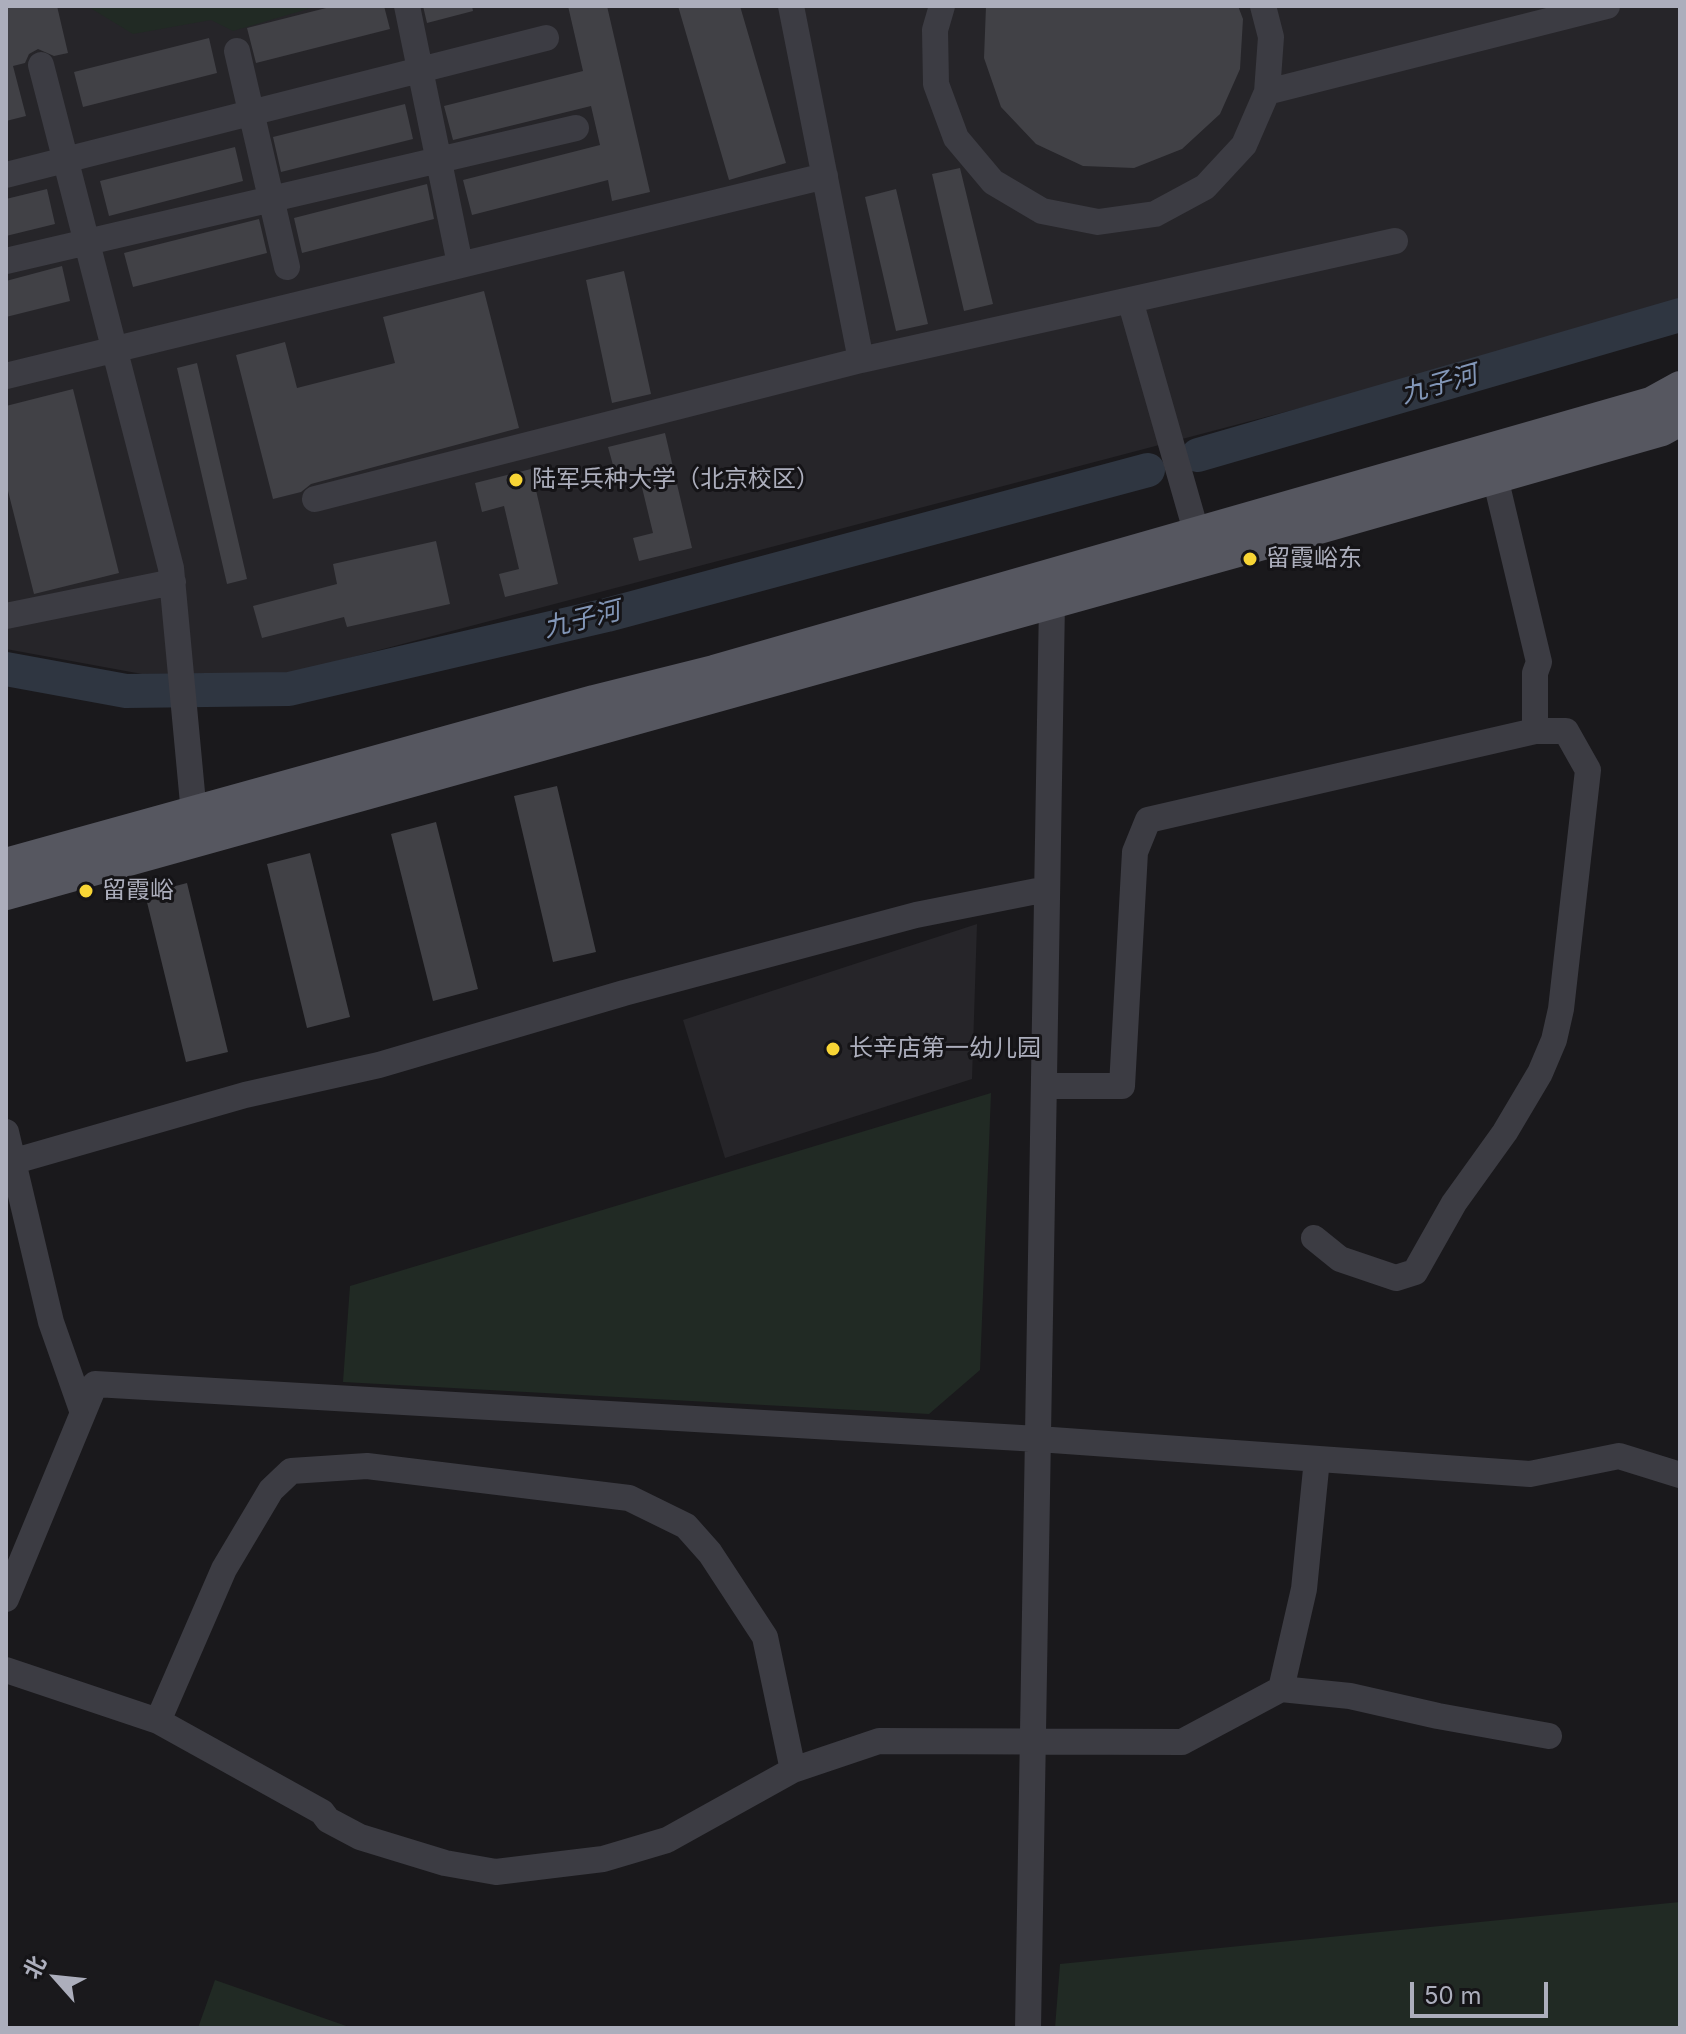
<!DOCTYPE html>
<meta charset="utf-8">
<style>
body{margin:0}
#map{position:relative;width:1686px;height:2034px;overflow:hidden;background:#1a191c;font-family:Inter,"Noto Sans SC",sans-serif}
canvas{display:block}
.frame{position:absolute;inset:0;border:8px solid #acaebc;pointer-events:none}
.north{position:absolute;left:16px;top:1938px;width:80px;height:80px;-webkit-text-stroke:6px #151417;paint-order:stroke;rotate:297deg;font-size:22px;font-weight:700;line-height:32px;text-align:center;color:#acaebc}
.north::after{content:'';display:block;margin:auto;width:28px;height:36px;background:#acaebc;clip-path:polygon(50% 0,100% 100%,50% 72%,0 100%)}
.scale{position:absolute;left:1410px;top:1982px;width:138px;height:36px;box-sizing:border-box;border:4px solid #acaebc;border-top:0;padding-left:10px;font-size:24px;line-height:28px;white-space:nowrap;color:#acaebc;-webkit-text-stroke:6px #151417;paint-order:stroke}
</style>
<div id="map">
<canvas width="1686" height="2034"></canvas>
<div class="frame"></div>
<div class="north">北</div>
<div class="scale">50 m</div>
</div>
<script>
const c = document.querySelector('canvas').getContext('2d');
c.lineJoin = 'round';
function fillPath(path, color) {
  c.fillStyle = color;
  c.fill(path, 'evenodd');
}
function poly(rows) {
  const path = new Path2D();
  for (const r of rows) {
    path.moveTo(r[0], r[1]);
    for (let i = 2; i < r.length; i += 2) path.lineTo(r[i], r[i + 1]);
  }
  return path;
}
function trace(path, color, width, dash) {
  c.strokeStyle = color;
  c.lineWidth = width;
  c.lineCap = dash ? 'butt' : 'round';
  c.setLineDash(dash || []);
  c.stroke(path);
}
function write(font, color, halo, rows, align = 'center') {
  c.font = font + ' Inter,"Noto Sans SC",sans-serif';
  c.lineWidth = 6;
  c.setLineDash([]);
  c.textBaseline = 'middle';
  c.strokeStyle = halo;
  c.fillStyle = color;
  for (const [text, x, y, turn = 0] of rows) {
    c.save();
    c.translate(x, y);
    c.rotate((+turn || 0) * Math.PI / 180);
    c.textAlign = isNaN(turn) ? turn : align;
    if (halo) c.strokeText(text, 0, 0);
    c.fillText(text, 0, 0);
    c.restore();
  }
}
fillPath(poly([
 [6,6,1680,6,1680,300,1669,311,292,673,142,674,6,649],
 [977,924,972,1079,725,1158,683,1020]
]), '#262529');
fillPath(poly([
 [87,6,318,6,233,31,211,20,133,34],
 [991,1093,980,1370,929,1414,343,1382,350,1286],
 [1680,1902,1680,2028,1055,2028,1060,1964],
 [215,1980,352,2028,198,2028]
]), '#212a24');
trace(poly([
 [1198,455,1680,315],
 [6,669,126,691,289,689,607,615,1148,470]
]), '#2f3641', 34);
fillPath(poly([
 [6,6,57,6,68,53,54,56,38,49,29,54,25,63,13,66,26,116,6,121],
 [334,6,384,6,390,29,256,63,247,28],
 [423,6,472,6,473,11,427,23],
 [568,6,607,6,650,192,612,201,608,180,472,215,463,180,600,145,591,106,453,140,444,106,583,71],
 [678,6,740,6,786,163,729,180],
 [986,6,1238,6,1243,19,1240,69,1220,114,1182,149,1134,168,1083,166,1036,144,1001,107,984,58],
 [209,38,217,73,83,107,74,72],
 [405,104,413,139,281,172,273,137],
 [235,147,243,181,109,216,100,181],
 [960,168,993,304,964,311,932,174],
 [427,184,434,219,302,253,294,218],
 [47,189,55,224,6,236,6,199],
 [896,189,928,324,896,331,865,197],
 [259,219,267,253,133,287,124,253],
 [62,266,70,301,6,317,6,281],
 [624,271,651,394,612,403,586,280],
 [484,291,519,428,311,484,301,492,273,499,236,355,285,342,297,388,395,363,383,317],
 [197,363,247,579,227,584,177,368],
 [73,389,119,573,34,594,6,483,6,406],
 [665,433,692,548,639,561,633,538,653,533,638,471,616,476,608,447],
 [531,469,558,584,505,597,499,574,519,569,504,506,482,512,475,483],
 [436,541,450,604,347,627,344,617,262,638,253,606,337,584,333,564],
 [557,786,596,952,553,962,514,796],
 [436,822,478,989,433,1001,391,834],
 [310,853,350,1017,307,1028,267,864],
 [187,883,228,1052,186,1062,145,894]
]), '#414146');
trace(poly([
 [407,6,460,264],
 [791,6,861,360],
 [942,6,935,30,936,84,956,138,993,182,1042,211,1098,222,1155,214,1205,187,1244,145,1267,92,1271,37,1263,6],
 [237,51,287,267],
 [41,65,171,568,194,814],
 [1267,92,1607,6],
 [6,175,546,38],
 [6,261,576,128],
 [1130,300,1196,531],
 [6,376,825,176],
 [1495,477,1539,662,1535,673,1535,731],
 [315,499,861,360,1395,241],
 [6,616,173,582],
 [1044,1086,1122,1086,1135,852,1148,820,1535,731,1566,731,1588,770,1561,1009,1554,1040,1540,1073,1505,1132,1454,1203,1415,1272,1396,1278,1340,1259,1314,1238],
 [6,1132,51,1322,83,1413],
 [15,1161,245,1095,379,1065,624,993,916,915,1047,889],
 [6,1599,95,1384,1038,1439,1530,1474,1619,1456,1680,1475],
 [6,1670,158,1721,322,1812,328,1820,360,1837,445,1863,496,1872,603,1859,667,1840,793,1770,879,1741,1182,1742,1281,1689,1350,1696,1438,1716,1549,1736],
 [1281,1689,1304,1589,1317,1459],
 [158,1721,224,1569,271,1490,291,1471,367,1466,629,1498,686,1526,710,1553,765,1637,793,1770],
 [1028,2028,1052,602]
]), '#3c3c43', 26);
trace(poly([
 [6,864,594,701,714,671,1651,403,1680,387],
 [6,894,1245,549,1662,430,1680,420]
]), '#565760', 32);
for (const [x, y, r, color] of [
 [516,480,8,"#f8d535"],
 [1250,559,8,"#f8d535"],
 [86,891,8,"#f8d535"],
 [833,1049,8,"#f8d535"]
]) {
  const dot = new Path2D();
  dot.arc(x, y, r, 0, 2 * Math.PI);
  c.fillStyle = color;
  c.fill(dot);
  trace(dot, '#151417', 3);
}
write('24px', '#acaebc', '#151417', [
 ["陆军兵种大学（北京校区）",532,480],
 ["留霞峪东",1266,559],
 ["留霞峪",102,891],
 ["长辛店第一幼儿园",849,1049]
], 'left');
write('italic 26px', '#8296b7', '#151417', [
 ["九子河",1439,385,-16],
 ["九子河",582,620,-14]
]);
</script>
